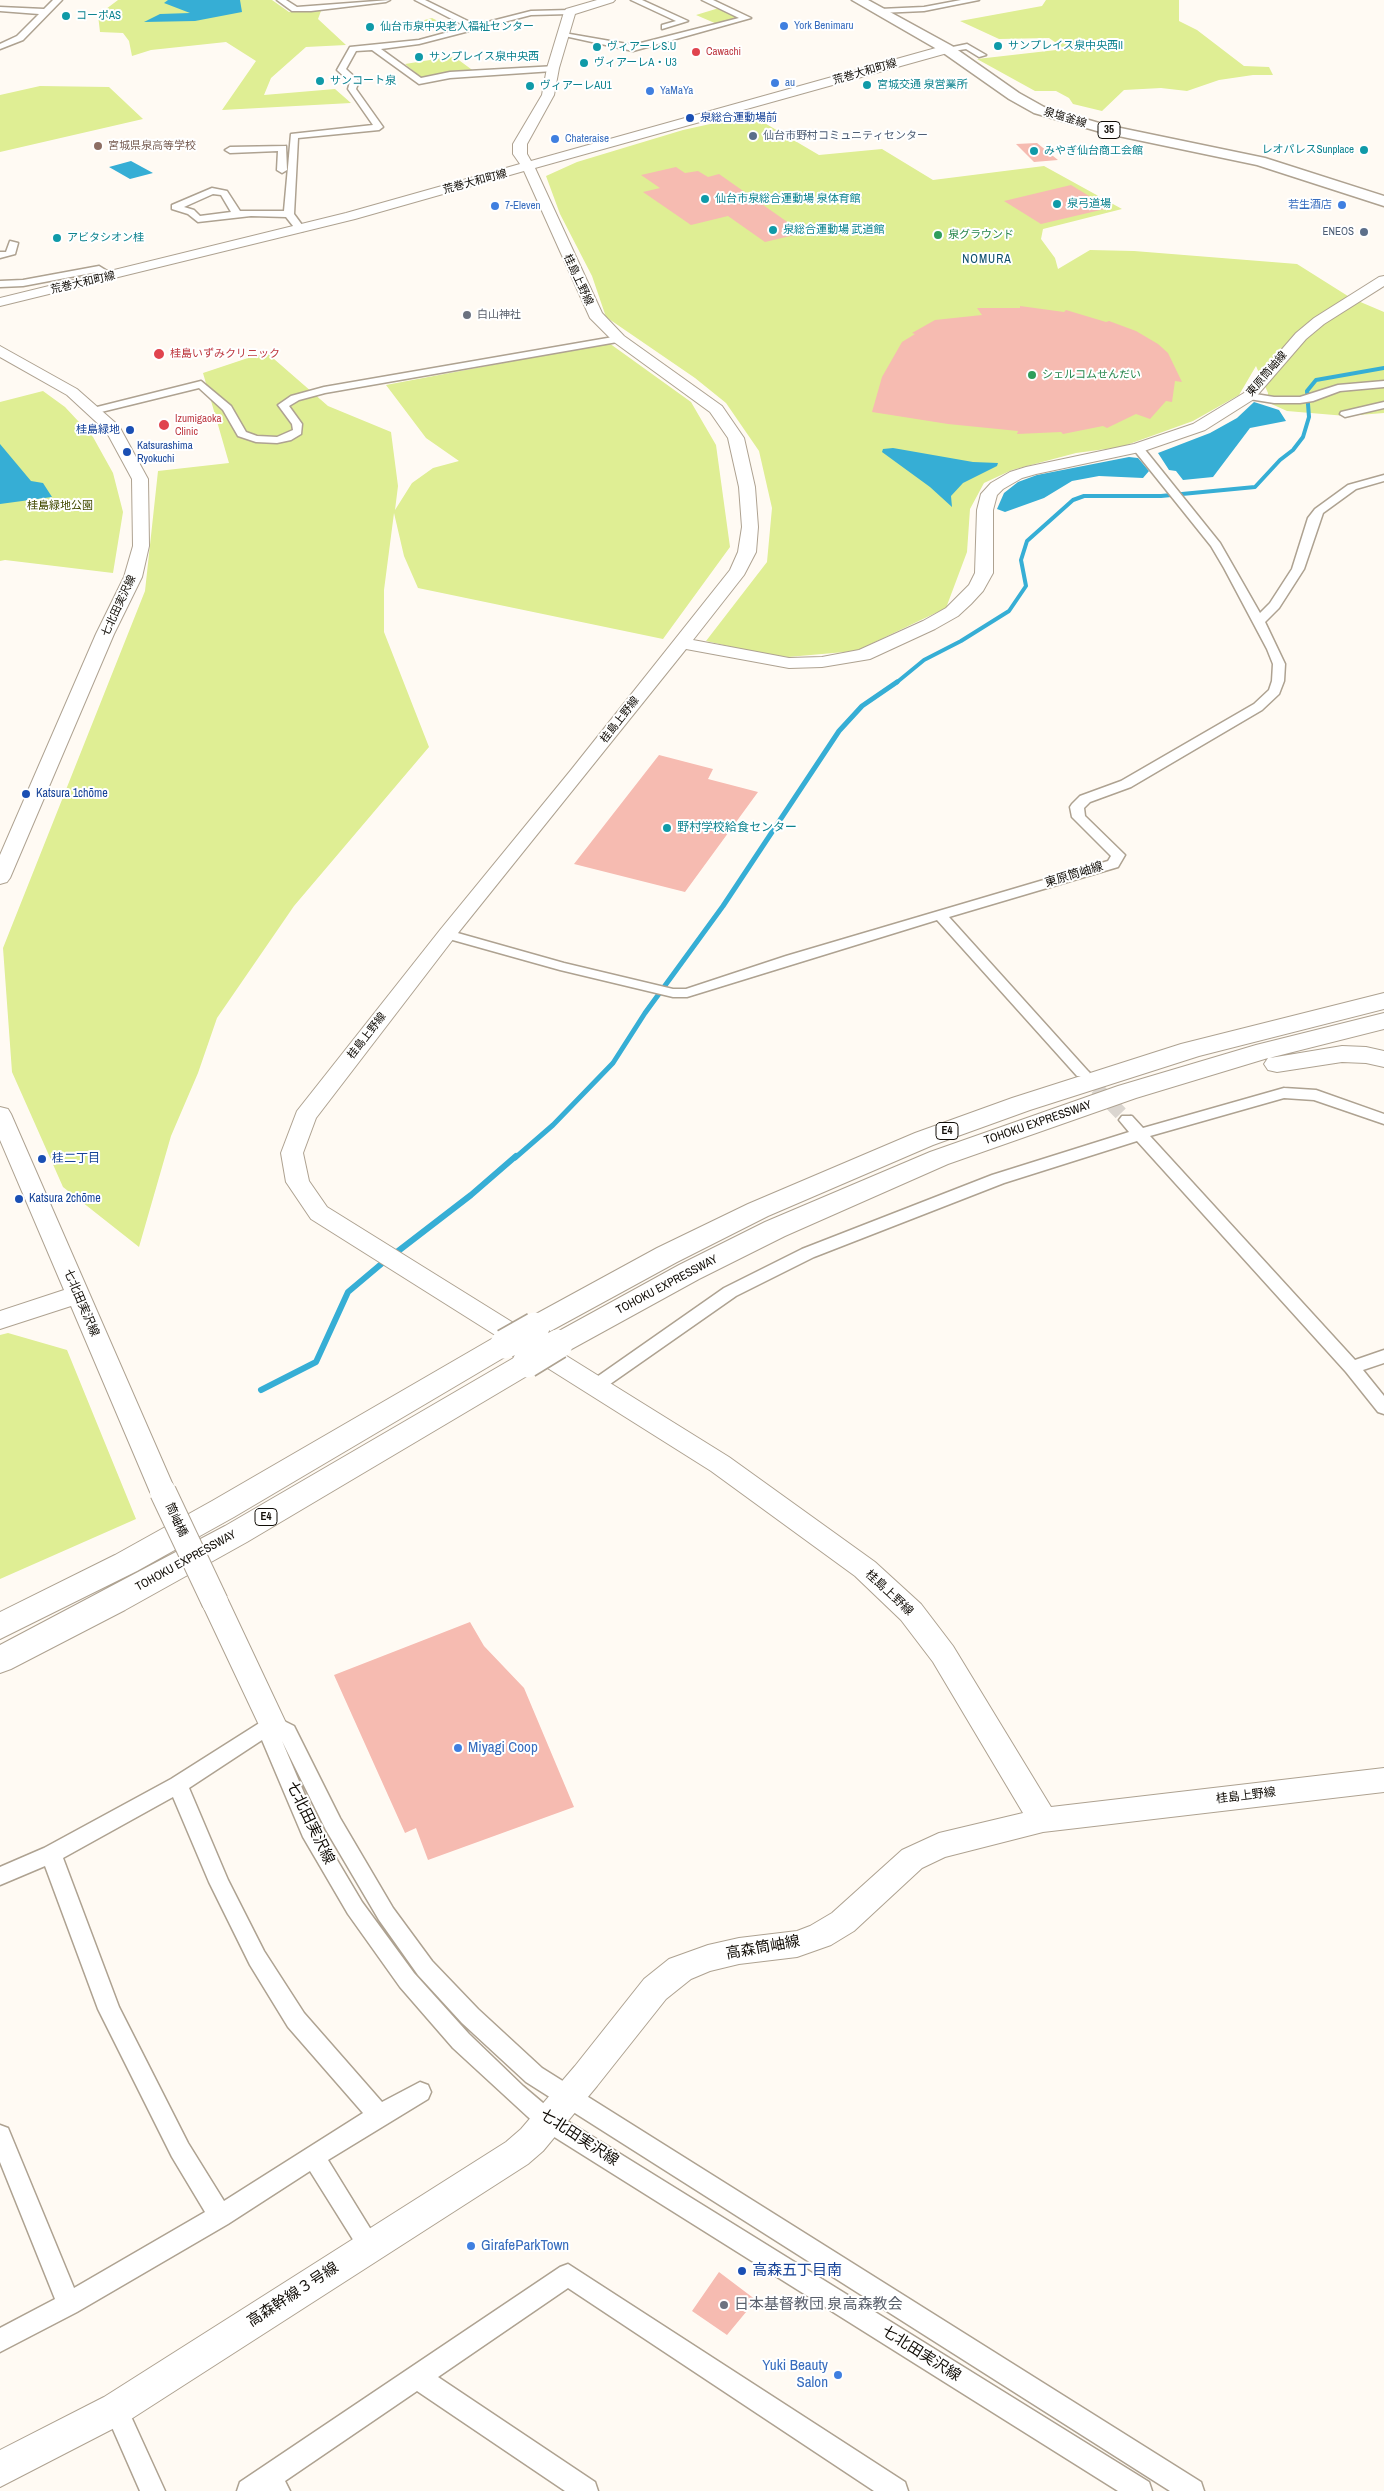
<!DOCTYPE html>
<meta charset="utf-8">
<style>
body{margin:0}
canvas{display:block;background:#fffaf3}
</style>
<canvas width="1384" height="2491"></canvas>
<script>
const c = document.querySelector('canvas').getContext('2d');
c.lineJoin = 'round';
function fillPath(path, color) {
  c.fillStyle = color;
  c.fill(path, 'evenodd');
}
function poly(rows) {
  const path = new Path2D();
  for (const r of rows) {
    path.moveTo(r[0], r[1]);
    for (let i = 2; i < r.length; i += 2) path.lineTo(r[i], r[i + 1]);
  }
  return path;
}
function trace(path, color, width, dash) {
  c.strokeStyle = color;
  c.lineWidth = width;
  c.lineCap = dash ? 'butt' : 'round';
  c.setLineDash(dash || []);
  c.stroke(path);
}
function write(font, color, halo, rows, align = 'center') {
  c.font = font + ' "Archivo Narrow","Noto Sans JP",sans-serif';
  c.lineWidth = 4;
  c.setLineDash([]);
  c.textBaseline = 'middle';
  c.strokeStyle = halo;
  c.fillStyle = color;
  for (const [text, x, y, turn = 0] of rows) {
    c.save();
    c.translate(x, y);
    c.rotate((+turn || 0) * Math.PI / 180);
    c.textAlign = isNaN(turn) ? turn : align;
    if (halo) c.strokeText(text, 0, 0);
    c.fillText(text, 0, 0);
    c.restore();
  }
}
fillPath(poly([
 [118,0,272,0,289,12,321,11,318,19,346,45,306,47,271,78,264,95,335,89,351,103,222,110,256,61,226,42,151,50,132,56,129,41,123,33,100,32,98,15],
 [1046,0,1179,0,1179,21,1197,30,1244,66,1269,67,1273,75,1253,75,1219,80,1187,91,1161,88,1124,90,1102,111,1073,104,1069,98,1056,91,1035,91,977,59,1065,49,1049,38,999,39,960,21,1042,6],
 [719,8,737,15,736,18,717,24,696,15],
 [432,18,446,25,421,32,406,25],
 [449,57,456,58,475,72,422,78,405,64],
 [40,86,109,87,143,119,0,152,0,95],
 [751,115,819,155,882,149,933,180,1044,166,1122,209,1043,229,1041,239,1055,258,1058,269,1090,250,1134,251,1297,264,1351,298,1384,312,1384,413,1346,416,1287,411,1267,402,1268,393,1256,366,1239,395,1193,421,1121,447,1076,453,1012,470,984,483,970,509,967,552,946,608,856,651,788,657,759,653,706,641,767,562,772,508,759,451,726,403,695,378,606,317,592,276,560,214,546,176,577,162,683,130],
 [609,343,691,402,716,445,730,547,663,639,418,588,404,556,394,513,384,590,384,632,429,747,294,906,217,1018,198,1073,171,1136,139,1247,63,1187,12,1072,3,948,145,591,158,471,229,463,203,373,266,352,328,406,391,432,398,486,395,510,412,483,433,468,459,461,426,438,386,385],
 [43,391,65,407,93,437,113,473,123,512,113,573,5,560,0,561,0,402],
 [8,1333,67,1350,136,1519,0,1579,0,1335]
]), '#dfee94');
fillPath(poly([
 [168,0,240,0,242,12,195,21,144,22,160,14,190,13,164,3],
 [131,161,153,173,130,179,109,167],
 [1254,402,1279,410,1286,421,1250,428,1213,477,1183,480,1176,471,1169,470,1158,453,1210,433,1237,418],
 [0,444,31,481,43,483,52,497,0,504],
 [893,448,973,462,998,463,997,466,963,483,951,496,952,507,930,487,882,452,883,449],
 [1129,457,1138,458,1149,471,1143,478,1099,476,1072,481,1044,498,1005,512,997,509,1004,493,1018,482,1037,475]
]), '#36aed5');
trace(poly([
 [896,683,924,660,961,641,1009,611,1026,586,1021,560,1027,541,1073,500,1084,496,1161,496,1255,487,1280,460,1293,450,1303,437,1309,417,1307,391,1316,380,1384,368]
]), '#36aed5', 4);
trace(poly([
 [515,1158,553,1125,613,1063,645,1013,723,906,839,731,862,706,897,682]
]), '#36aed5', 5);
trace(poly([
 [393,1255,471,1195,516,1156],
 [261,1390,316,1362,348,1292,386,1260]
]), '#36aed5', 6);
fillPath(poly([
 [1037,143,1058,160,1034,162,1016,144],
 [676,167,685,173,698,171,708,177,719,174,803,233,765,242,728,216,691,225,643,192,660,188,641,175],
 [1071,185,1109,208,1041,224,1004,201],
 [1020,306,1064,312,1066,310,1106,322,1109,321,1136,331,1158,344,1168,353,1182,382,1175,381,1172,402,1166,401,1150,419,1136,414,1107,428,1103,426,1063,434,1061,432,1017,434,1018,431,948,424,872,412,882,377,902,342,915,334,912,333,935,320,982,315,977,308,1020,308],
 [659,755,713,769,708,779,758,792,685,892,574,864],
 [470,1622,484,1646,524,1688,574,1807,428,1860,416,1828,405,1833,334,1675],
 [719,2272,756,2300,727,2335,692,2311]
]), '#f6bbb1');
trace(poly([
 [1082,1073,1127,1120]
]), '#dbd6d0', 14, [14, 7]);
const street = poly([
 [53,0,62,0,23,40,0,49,0,44,17,36,39,14,0,11,0,7,44,9,53,0],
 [277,0,286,0,297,7,390,0,386,2,311,11,292,11,277,0],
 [415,0,425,0,476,25,531,11,570,10,574,12,570,14,531,15,419,44,381,49,421,78,450,72,556,66,556,70,553,71,450,78,419,84,372,50,356,51,346,69,359,81,356,89,383,127,379,130,298,138,294,214,305,229,303,231,297,231,286,217,251,216,198,222,188,214,172,209,172,205,212,188,227,191,240,211,284,211,291,134,373,125,348,89,350,82,337,70,350,47,419,40,467,27,415,0],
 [213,194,221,195,231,212,200,216,194,210,184,207,213,194],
 [631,0,642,0,688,21,662,29,662,25,676,21,631,0],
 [702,0,713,0,751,18,633,51,560,35,564,33,633,45,739,18,702,0],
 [961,0,979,0,924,11,880,13,876,11,880,9,924,7,961,0],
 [967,44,986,55,979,57,966,49,947,52,943,49,967,44],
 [286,146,287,170,282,173,277,170,278,151,230,153,225,150,230,147,286,146],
 [10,241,18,243,15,254,0,258,0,252,6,252,10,241],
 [99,266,112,274,112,278,106,278,97,272,23,286,0,287,0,281,23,280,99,266],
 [619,336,624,339,623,341,325,393,299,400,289,406,302,424,301,434,291,440,277,443,256,442,238,436,223,410,199,388,93,414,88,411,89,409,201,381,231,406,246,432,257,436,277,437,293,430,292,424,278,405,291,396,324,387,619,336],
 [1384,381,1384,387,1340,391,1313,401,1300,403,1274,403,1249,399,1244,396,1249,393,1274,397,1300,397,1338,385,1384,381],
 [1384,402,1384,408,1345,417,1340,414,1341,412,1384,402],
 [1138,445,1142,446,1220,543,1260,613,1270,603,1292,569,1308,518,1315,509,1348,485,1384,475,1384,481,1356,489,1323,513,1304,569,1279,608,1265,622,1285,664,1284,681,1279,694,1262,710,1131,787,1090,802,1084,808,1085,816,1125,855,1118,867,949,917,1087,1070,1090,1073,1087,1076,1077,1076,937,920,687,997,673,997,560,970,442,937,440,934,442,931,447,930,564,963,673,989,686,989,786,956,1108,861,1111,856,1072,817,1070,807,1072,804,1080,796,1121,781,1254,704,1269,690,1272,681,1273,664,1267,649,1224,568,1211,546,1134,450,1134,446,1138,445],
 [1284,1088,1316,1090,1384,1114,1384,1124,1314,1100,1284,1098,1150,1136,1355,1360,1384,1350,1384,1363,1363,1370,1384,1396,1384,1414,1378,1412,1346,1372,1137,1141,1004,1183,814,1257,736,1296,603,1389,597,1391,591,1389,588,1385,591,1381,724,1288,802,1249,992,1175,1129,1132,1119,1120,1122,1116,1132,1116,1143,1128,1284,1088],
 [272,1715,294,1726,340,1818,393,1908,432,1961,478,2009,542,2068,1201,2482,1204,2491,1170,2491,526,2082,462,2023,418,1975,379,1920,326,1830,282,1741,321,1833,362,1902,414,1973,469,2034,523,2086,556,2114,1149,2482,1152,2491,1118,2491,540,2128,453,2048,400,1987,348,1914,303,1837,262,1740,189,1788,228,1880,264,1951,304,2013,382,2102,420,2082,428,2085,431,2092,428,2099,328,2160,381,2246,378,2254,370,2257,362,2254,310,2171,228,2224,77,2312,0,2352,0,2328,55,2299,0,2162,0,2125,8,2128,74,2288,205,2212,172,2157,98,2009,45,1866,0,1885,0,1867,44,1848,171,1779,272,1715],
 [173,1797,209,1882,250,1965,288,2027,363,2113,224,2201,188,2143,119,2007,63,1858,173,1797],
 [568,2264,905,2482,908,2491,874,2491,568,2288,438,2377,595,2482,598,2491,565,2491,417,2391,285,2481,290,2491,237,2491,240,2482,560,2267,568,2264],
 [116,2397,124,2401,165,2491,140,2491,104,2409,108,2401,116,2397]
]);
const secondary = poly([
 [597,0,615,0,613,2,575,14,559,68,554,95,527,144,527,154,531,161,943,46,951,46,953,49,951,52,535,168,602,313,624,336,722,406,744,438,755,487,758,527,756,552,744,575,693,640,789,658,822,657,859,650,923,621,946,608,969,585,975,573,977,510,981,494,991,483,1010,472,1026,467,1134,444,1193,424,1244,393,1296,333,1314,318,1379,277,1384,276,1384,286,1324,324,1306,339,1254,399,1205,430,1144,451,1036,474,1022,478,1003,489,997,495,993,510,993,573,983,591,971,604,958,616,935,629,870,659,822,667,789,668,686,649,454,938,316,1118,303,1153,309,1181,327,1207,729,1457,875,1562,921,1604,953,1646,1051,1807,1384,1768,1384,1792,1043,1832,945,1857,922,1868,854,1931,831,1945,797,1957,739,1964,710,1971,691,1979,666,1999,597,2086,543,2151,528,2164,128,2421,0,2487,0,2450,104,2397,506,2142,521,2129,575,2066,644,1979,669,1959,708,1945,739,1938,797,1931,810,1926,832,1913,902,1850,939,1833,1023,1813,933,1662,901,1620,855,1576,711,1471,311,1219,286,1182,281,1153,297,1111,440,930,571,770,730,570,738,552,742,527,739,487,728,438,710,412,614,342,590,318,524,171,355,219,0,306,0,298,346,213,520,164,513,154,513,144,542,95,547,68,564,12,566,9,597,0],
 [0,346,77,389,119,426,148,479,149,546,142,577,114,634,10,878,7,882,0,884,0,855,96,634,124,577,133,546,132,479,106,431,67,395,0,357,0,346],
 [0,1107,8,1109,11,1114,176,1492,172,1499,163,1502,154,1499,150,1492,71,1306,0,1329,0,1311,64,1290,0,1140,0,1107],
 [215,1591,225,1594,229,1602,286,1723,282,1731,272,1735,262,1731,258,1723,201,1602,205,1594,215,1591]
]);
const primary = poly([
 [852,0,868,0,952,46,1019,93,1044,107,1106,125,1265,158,1384,196,1384,206,1257,165,1104,133,1034,113,1009,99,942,52,852,0]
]);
const highway = poly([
 [1384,993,1384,1009,1199,1056,1030,1110,933,1145,768,1216,677,1262,545,1334,535,1337,525,1334,521,1327,525,1320,657,1248,748,1204,915,1133,1012,1098,1181,1044,1384,993],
 [1384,1013,1384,1029,1273,1057,1270,1058,1342,1046,1366,1047,1384,1051,1384,1067,1366,1063,1342,1062,1277,1072,1268,1070,1264,1064,1268,1058,1136,1098,948,1164,785,1236,699,1279,568,1351,558,1354,548,1351,544,1344,548,1337,679,1265,765,1222,930,1152,1118,1086,1256,1045,1384,1013],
 [505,1334,515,1337,519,1344,515,1351,234,1517,137,1571,0,1639,0,1612,115,1555,212,1501,495,1337,505,1334],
 [527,1353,537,1356,541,1363,537,1370,247,1542,125,1610,11,1669,0,1673,0,1645,225,1526,517,1356,527,1353]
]);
trace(street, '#aea291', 3);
trace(secondary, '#aea291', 2);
trace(primary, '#aea291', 3);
trace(highway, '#aea291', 2);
fillPath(street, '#fff');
fillPath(secondary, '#fff');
fillPath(primary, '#fff');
fillPath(highway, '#fff');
const secondaryBridge = poly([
 [163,1492,215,1602]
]);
const highwayBridge = poly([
 [505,1344,535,1327],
 [527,1363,558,1344]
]);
trace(secondaryBridge, '#aea291', 28, []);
trace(highwayBridge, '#aea291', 32, []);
trace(secondaryBridge, '#fff', 26);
trace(highwayBridge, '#fff', 29);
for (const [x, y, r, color] of [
 [66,16,5,"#0f9aa8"],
 [784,26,5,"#3f7fe0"],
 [370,27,5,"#0f9aa8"],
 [998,46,5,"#0f9aa8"],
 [597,47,5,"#0f9aa8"],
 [696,52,5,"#e0444e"],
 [419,57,5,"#0f9aa8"],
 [584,63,5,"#0f9aa8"],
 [320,81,5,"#0f9aa8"],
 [775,83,5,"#3f7fe0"],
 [867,85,5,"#0f9aa8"],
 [530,86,5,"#0f9aa8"],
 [650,91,5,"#3f7fe0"],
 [690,118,5,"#1a4fb4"],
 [753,136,5,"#5c6f8a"],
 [555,139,5,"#3f7fe0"],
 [98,146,5,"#8d6e63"],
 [1364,150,5,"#0f9aa8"],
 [1034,151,5,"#0f9aa8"],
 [705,199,5,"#0f9aa8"],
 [1057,204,5,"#0f9aa8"],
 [1342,205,5,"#3f7fe0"],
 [495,206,5,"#3f7fe0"],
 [773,230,5,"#0f9aa8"],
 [1364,232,5,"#5c6f8a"],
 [938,235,5,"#2e9e5b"],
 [57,238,5,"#0f9aa8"],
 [467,315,5,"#6b7280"],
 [159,354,6,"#e0444e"],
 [1032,375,5,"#2e9e5b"],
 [164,425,6,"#e0444e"],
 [130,430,5,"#1a4fb4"],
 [127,452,5,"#1a4fb4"],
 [26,794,5,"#1a4fb4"],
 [667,828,5,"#0f9aa8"],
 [42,1159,5,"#1a4fb4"],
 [19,1199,5,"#1a4fb4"],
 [458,1748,5,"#3f7fe0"],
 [471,2246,5,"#3f7fe0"],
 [742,2271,5,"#1a4fb4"],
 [724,2305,5,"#6b7280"],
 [838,2375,5,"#3f7fe0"]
]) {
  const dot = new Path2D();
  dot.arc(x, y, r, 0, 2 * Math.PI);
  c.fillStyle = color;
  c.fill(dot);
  trace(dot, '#fff', 2);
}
write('11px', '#0d838f', '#fff', [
 ["コーポAS",76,16],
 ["仙台市泉中央老人福祉センター",380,27],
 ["サンプレイス泉中央西II",1008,46],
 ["ヴィアーレS.U",607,47],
 ["サンプレイス泉中央西",429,57],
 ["ヴィアーレA・U3",594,63],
 ["サンコート泉",330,81],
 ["宮城交通 泉営業所",877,85],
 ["ヴィアーレAU1",540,86],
 ["レオパレスSunplace",1354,150,"right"],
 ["みやぎ仙台商工会館",1044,151],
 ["仙台市泉総合運動場 泉体育館",715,199],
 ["泉弓道場",1067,204],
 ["泉総合運動場 武道館",783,230],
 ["アビタシオン桂",67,238]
], 'left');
write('11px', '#366cbe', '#fff', [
 ["York Benimaru",794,26],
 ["au",785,83],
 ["YaMaYa",660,91],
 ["Chateraise",565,139],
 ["若生酒店",1332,205,"right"],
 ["7-Eleven",505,206]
], 'left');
write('11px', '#be3a42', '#fff', [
 ["Cawachi",706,52],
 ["桂島いずみクリニック",170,354],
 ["Izumigaoka",175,419],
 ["Clinic",175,432]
], 'left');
write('11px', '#110d07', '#fff', [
 ["荒巻大和町線",865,72,-16],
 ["泉塩釜線",1065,118,17],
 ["荒巻大和町線",475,182,-15],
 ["桂島上野線",578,280,65],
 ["荒巻大和町線",83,283,-13],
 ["東原筒岫線",1267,374,-49],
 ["七北田実沢線",119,606,-65],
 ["桂島上野線",620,720,-52],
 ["桂島上野線",367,1036,-52]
]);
write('11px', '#164399', '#fff', [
 ["泉総合運動場前",700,118],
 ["桂島緑地",120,430,"right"],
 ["Katsurashima",137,446],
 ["Ryokuchi",137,459]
], 'left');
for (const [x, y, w] of [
 [1109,130,22],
 [947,1131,22],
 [266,1517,22]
]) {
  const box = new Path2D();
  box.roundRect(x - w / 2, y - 8.5, w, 17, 4);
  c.fillStyle = '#fff';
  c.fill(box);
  trace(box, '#110d07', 1);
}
write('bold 11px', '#110d07', null, [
 ["35",1109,130],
 ["E4",947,1131],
 ["E4",266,1517]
]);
write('11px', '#4e5e75', '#fff', [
 ["仙台市野村コミュニティセンター",763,136],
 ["ENEOS",1354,232,"right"]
], 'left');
write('11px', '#785e54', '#fff', [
 ["宮城県泉高等学校",108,146]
], 'left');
write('11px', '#27864d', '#fff', [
 ["泉グラウンド",948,235],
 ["シェルコムせんだい",1042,375]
], 'left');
write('11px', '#5b616d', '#fff', [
 ["白山神社",477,315]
], 'left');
write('11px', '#434b02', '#fff', [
 ["桂島緑地公園",60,506]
]);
c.letterSpacing = '1px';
write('12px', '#094b6a', '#fff', [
 ["NOMURA",987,260]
]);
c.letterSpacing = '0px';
write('12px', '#164399', '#fff', [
 ["Katsura 1chōme",36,794],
 ["桂二丁目",52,1159],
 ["Katsura 2chōme",29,1199]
], 'left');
write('12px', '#0d838f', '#fff', [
 ["野村学校給食センター",677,828]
], 'left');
write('12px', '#110d07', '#fff', [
 ["東原筒岫線",1074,875,-17],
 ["TOHOKU EXPRESSWAY",1038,1123,-19],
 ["TOHOKU EXPRESSWAY",667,1285,-28],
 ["七北田実沢線",81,1303,67],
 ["筒岫橋",176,1520,65],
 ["TOHOKU EXPRESSWAY",186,1561,-29],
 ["桂島上野線",889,1593,43],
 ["桂島上野線",1246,1796,-7]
]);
write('15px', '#366cbe', '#fff', [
 ["Miyagi Coop",468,1748],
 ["GirafeParkTown",481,2246],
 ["Yuki Beauty",828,2366,"right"],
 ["Salon",828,2383,"right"]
], 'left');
write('15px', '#110d07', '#fff', [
 ["七北田実沢線",310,1823,64],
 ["高森筒岫線",763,1948,-10],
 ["七北田実沢線",579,2138,33],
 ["高森幹線３号線",293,2295,-33],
 ["七北田実沢線",921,2354,32]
]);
write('15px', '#164399', '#fff', [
 ["高森五丁目南",752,2271]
], 'left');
write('15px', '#5b616d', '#fff', [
 ["日本基督教団 泉高森教会",734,2305]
], 'left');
</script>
